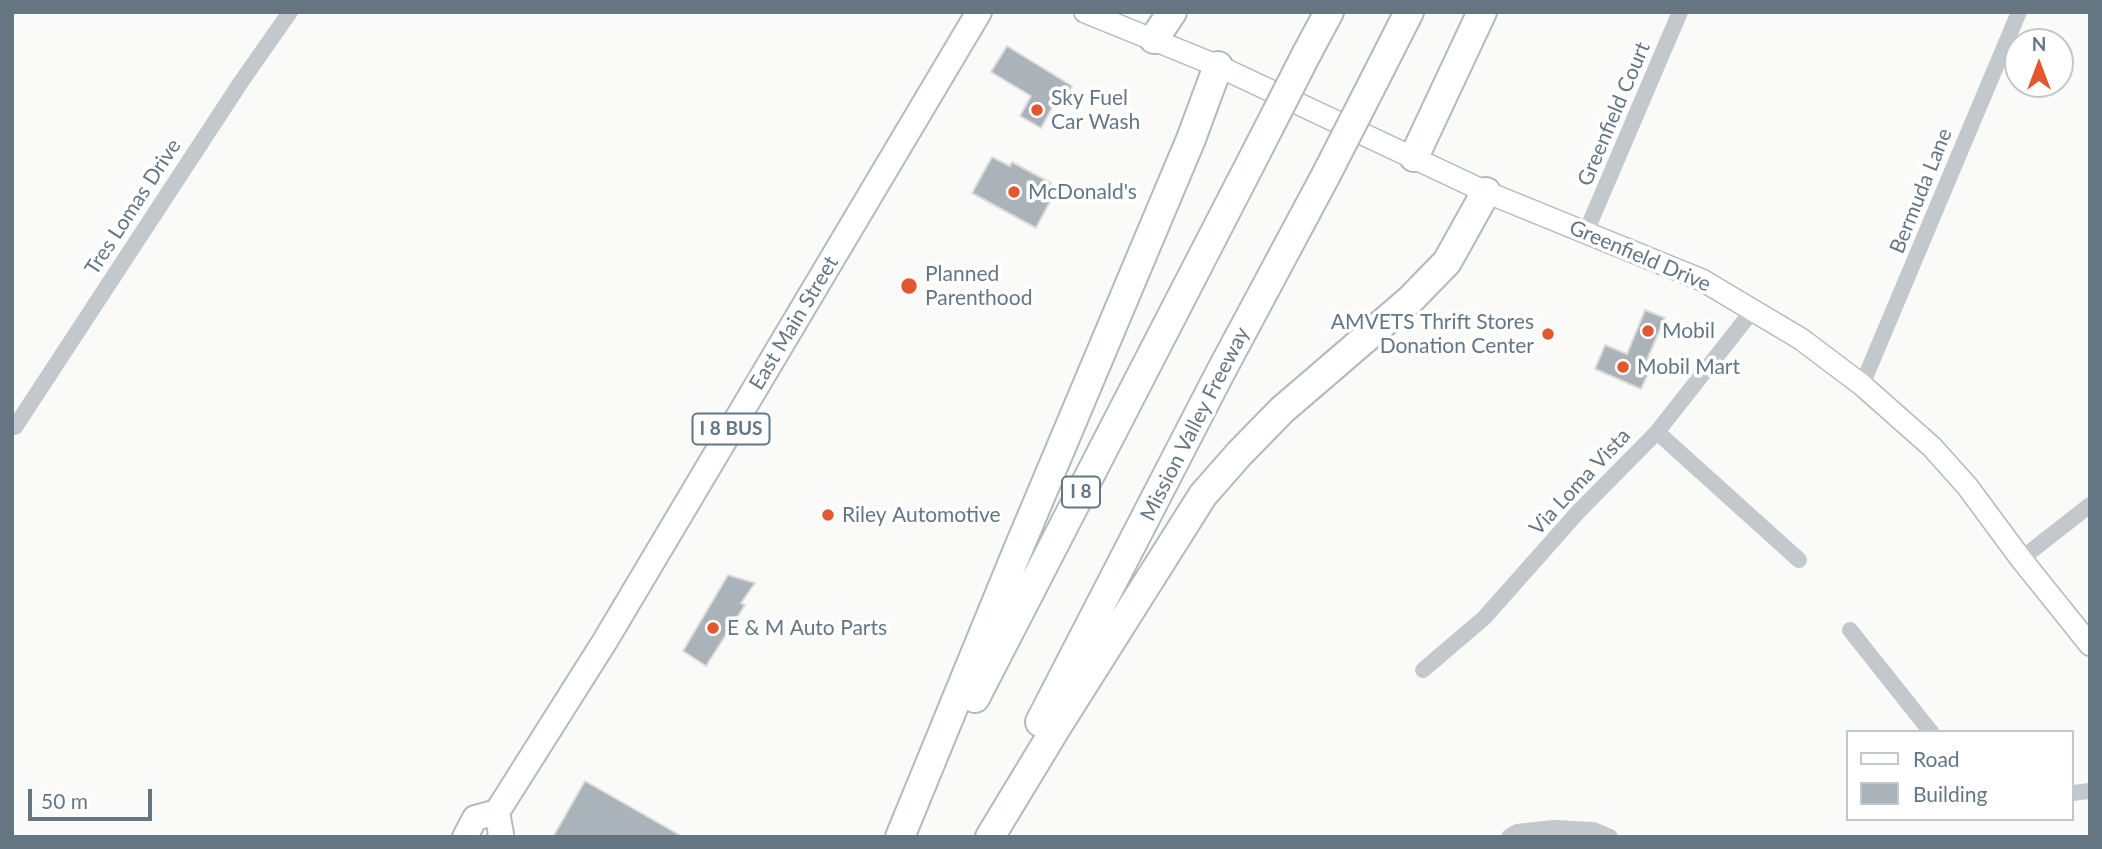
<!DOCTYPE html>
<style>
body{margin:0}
#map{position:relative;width:2102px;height:849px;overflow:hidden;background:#fafaf8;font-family:Lato,sans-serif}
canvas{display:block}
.frame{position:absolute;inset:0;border:14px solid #657683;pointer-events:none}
.legend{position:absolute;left:1846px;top:730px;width:228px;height:91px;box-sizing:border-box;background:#fff;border:2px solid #c1c8cd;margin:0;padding:9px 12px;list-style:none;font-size:21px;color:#657683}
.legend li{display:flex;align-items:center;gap:14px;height:35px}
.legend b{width:35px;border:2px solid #c1c8cd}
.north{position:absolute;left:2004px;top:28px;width:70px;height:70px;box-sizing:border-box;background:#fff;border:2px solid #c1c8cd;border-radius:50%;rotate:0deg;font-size:19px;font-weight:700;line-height:28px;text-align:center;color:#657683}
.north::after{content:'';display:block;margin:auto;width:24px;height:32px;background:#e4572e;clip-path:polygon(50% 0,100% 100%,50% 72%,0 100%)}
.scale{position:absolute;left:28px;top:789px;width:124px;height:32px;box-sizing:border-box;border:4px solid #657683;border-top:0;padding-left:9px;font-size:21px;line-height:24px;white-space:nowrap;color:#657683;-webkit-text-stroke:5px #fff;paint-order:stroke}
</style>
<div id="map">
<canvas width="2102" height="849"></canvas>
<div class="frame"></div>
<ul class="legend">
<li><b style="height:9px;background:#fff"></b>Road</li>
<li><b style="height:19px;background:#aab3b9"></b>Building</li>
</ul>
<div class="north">N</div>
<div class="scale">50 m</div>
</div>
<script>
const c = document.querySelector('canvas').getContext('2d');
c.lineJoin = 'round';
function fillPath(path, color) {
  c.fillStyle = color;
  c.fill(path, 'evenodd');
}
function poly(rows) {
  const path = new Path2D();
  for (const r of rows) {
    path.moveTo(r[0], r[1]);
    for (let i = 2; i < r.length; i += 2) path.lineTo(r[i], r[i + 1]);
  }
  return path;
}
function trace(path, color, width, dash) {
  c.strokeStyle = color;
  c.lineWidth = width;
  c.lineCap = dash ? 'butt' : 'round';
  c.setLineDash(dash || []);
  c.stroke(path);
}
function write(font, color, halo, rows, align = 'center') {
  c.font = font + ' Lato,sans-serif';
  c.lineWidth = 7;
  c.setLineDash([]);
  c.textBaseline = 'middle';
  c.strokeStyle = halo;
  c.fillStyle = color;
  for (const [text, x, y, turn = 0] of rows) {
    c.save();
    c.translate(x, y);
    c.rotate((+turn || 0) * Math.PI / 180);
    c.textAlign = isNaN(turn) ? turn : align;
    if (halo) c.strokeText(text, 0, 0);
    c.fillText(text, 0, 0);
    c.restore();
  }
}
const building = poly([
 [1007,46,1072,86,1062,103,1057,99,1041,128,1020,116,1031,96,991,72,1007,46],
 [992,157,1010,166,1012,162,1051,183,1048,188,1055,192,1036,228,972,193,992,157],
 [1645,310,1665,318,1646,362,1652,365,1641,389,1595,369,1605,345,1627,354,1645,310],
 [728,575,755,583,741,603,745,605,706,666,683,651,728,575],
 [585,781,683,837,553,837,585,781]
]);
fillPath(building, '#aab3b9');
trace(building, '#dcdcda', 2);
const secondary = poly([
 [1085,12,1218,66,1486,192,1702,280,1801,339,1862,385,1932,447,1967,486,2021,559,2090,645]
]);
const primary = poly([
 [497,812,501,834,500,837],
 [465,837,475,818,497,812,605,641,979,12]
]);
const motorway = poly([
 [1154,39,1172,12],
 [1307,53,1329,12],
 [1374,81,1409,12],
 [1414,157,1482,12],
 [975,698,1259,147],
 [1040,722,1219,375,1326,175],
 [900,837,1017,552,1191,139,1218,66],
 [990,837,1056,728,1203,495,1239,454,1282,410,1410,300,1447,262,1486,192]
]);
trace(secondary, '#b3babf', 24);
trace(primary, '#b5babe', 28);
trace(motorway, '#b4b9bd', 32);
trace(poly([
 [1586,232,1680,12],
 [1862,385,2019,12],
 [15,427,241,82,290,12],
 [1657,432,1799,560],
 [2021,559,2090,505],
 [1850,630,1931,732],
 [1423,670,1484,618,1578,512,1657,432,1753,310],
 [2072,793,2090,791],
 [1509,837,1517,832,1554,828,1593,830,1610,837]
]), '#c3c8cc', 16);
trace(secondary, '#fff', 21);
trace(primary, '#fff', 24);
trace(motorway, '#fff', 28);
const motorwayBridge = poly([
 [1259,147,1307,53],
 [1326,175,1374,81]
]);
trace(motorwayBridge, '#b4b9bd', 32, []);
trace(motorwayBridge, '#fff', 28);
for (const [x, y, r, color] of [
 [1037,110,7,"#e4572e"],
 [1014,192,7,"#e4572e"],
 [909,286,9,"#e4572e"],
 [1648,331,7,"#e4572e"],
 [1548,334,7,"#e4572e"],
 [1623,367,7,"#e4572e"],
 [828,515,7,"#e4572e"],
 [713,628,7,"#e4572e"]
]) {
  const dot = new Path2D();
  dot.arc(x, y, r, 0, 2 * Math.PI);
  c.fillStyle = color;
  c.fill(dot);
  trace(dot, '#fff', 2.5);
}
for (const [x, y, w] of [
 [731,429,77],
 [1081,492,38]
]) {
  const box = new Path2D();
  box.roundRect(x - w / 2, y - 15.5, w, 31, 5);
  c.fillStyle = '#fff';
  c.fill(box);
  trace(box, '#657683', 2);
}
write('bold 19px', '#657683', null, [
 ["I 8 BUS",731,429],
 ["I 8",1081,492]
]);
write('21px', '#657683', '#fff', [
 ["Sky Fuel",1051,98],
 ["Car Wash",1051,122],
 ["McDonald's",1028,192],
 ["Planned",925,274],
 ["Parenthood",925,298],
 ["AMVETS Thrift Stores",1534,322,"right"],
 ["Donation Center",1534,346,"right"],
 ["Mobil",1662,331],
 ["Mobil Mart",1637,367],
 ["Riley Automotive",842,515],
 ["E & M Auto Parts",727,628]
], 'left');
write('21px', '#657683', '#fff', [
 ["Greenfield Court",1614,114,-67],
 ["Bermuda Lane",1921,191,-68],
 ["Tres Lomas Drive",133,207,-57],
 ["Greenfield Drive",1640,256,23],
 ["East Main Street",794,323,-59],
 ["Mission Valley Freeway",1195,424,-63],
 ["Via Loma Vista",1580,482,-47]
]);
</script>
